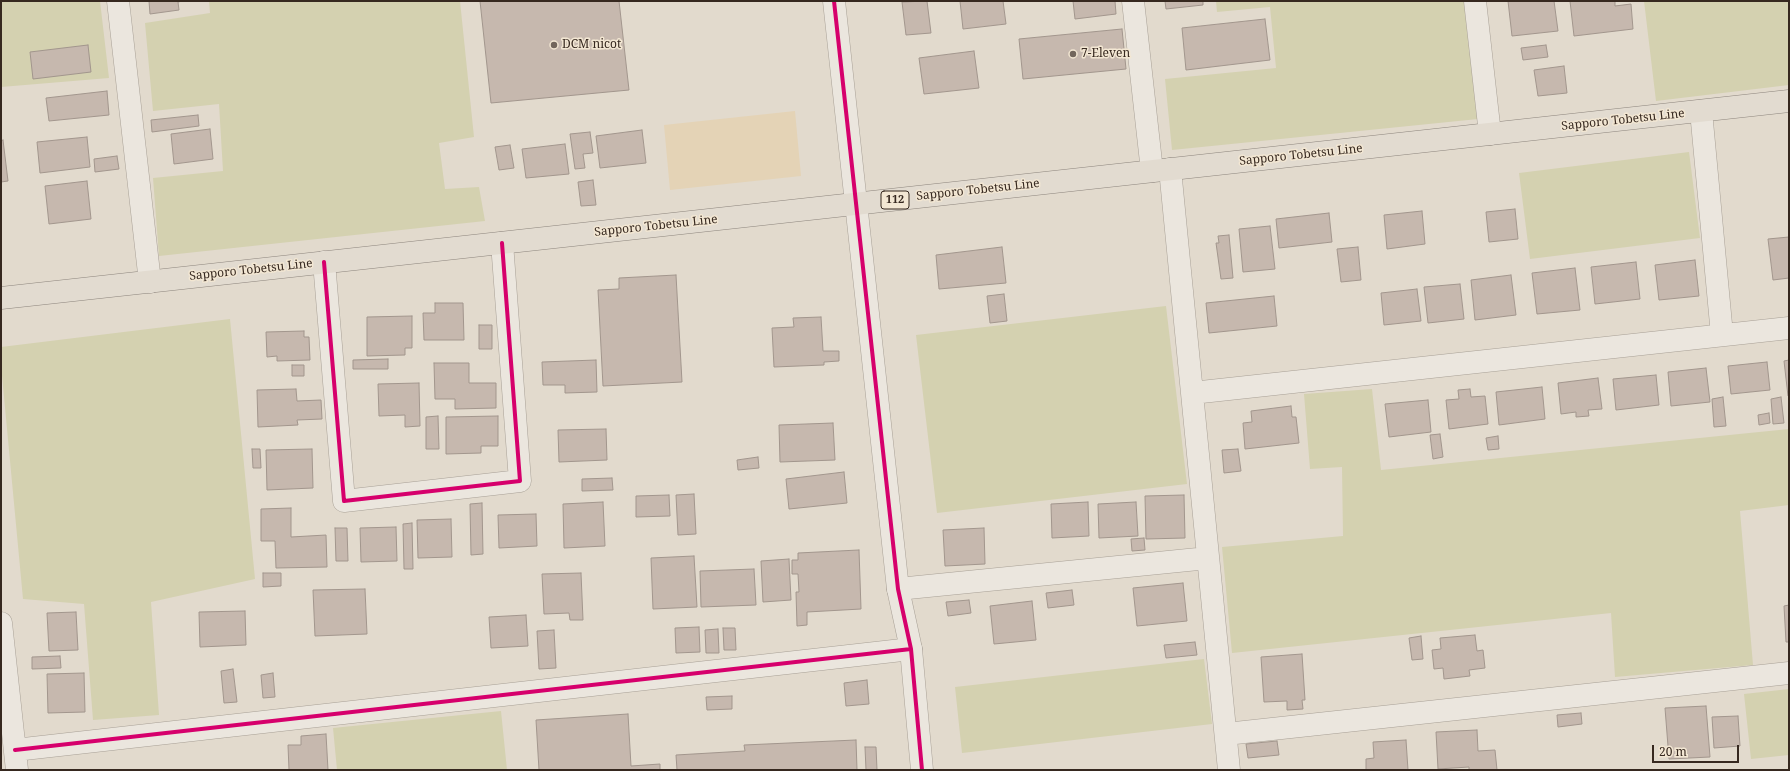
<!DOCTYPE html>
<style>
body{margin:0}
#map{position:relative;width:1790px;height:771px;overflow:hidden;background:#e2dacd;font-family:"Noto Serif",serif}
canvas{display:block}
.frame{position:absolute;inset:0;border:2px solid #36281f;pointer-events:none}
.scale{position:absolute;left:1652px;top:745px;width:87px;height:18px;box-sizing:border-box;border:2px solid #36281f;border-top:0;padding-left:5px;font-size:12px;line-height:14px;white-space:nowrap;color:#36281f;-webkit-text-stroke:3px #f3e7d3;paint-order:stroke}
</style>
<div id="map">
<canvas width="1790" height="771"></canvas>
<div class="frame"></div>
<div class="scale">20 m</div>
</div>
<script>
const c = document.querySelector('canvas').getContext('2d');
c.lineJoin = 'round';
function fillPath(path, color) {
  c.fillStyle = color;
  c.fill(path, 'evenodd');
}
function poly(rows) {
  const path = new Path2D();
  for (const r of rows) {
    path.moveTo(r[0], r[1]);
    for (let i = 2; i < r.length; i += 2) path.lineTo(r[i], r[i + 1]);
  }
  return path;
}
function trace(path, color, width, dash) {
  c.strokeStyle = color;
  c.lineWidth = width;
  c.lineCap = dash ? 'butt' : 'round';
  c.setLineDash(dash || []);
  c.stroke(path);
}
function write(font, color, halo, rows, align = 'center') {
  c.font = font + ' "Noto Serif",serif';
  c.lineWidth = 3;
  c.setLineDash([]);
  c.textBaseline = 'middle';
  c.strokeStyle = halo;
  c.fillStyle = color;
  for (const [text, x, y, turn = 0] of rows) {
    c.save();
    c.translate(x, y);
    c.rotate((+turn || 0) * Math.PI / 180);
    c.textAlign = isNaN(turn) ? turn : align;
    if (halo) c.strokeText(text, 0, 0);
    c.fillText(text, 0, 0);
    c.restore();
  }
}
fillPath(poly([
 [1,1,100,1,109,78,1,87],
 [209,1,460,1,474,137,439,143,445,189,479,187,485,221,159,256,153,178,223,171,219,104,153,111,145,23,210,13],
 [1216,1,1466,1,1478,119,1172,150,1165,79,1276,68,1270,7,1217,12],
 [1644,1,1789,1,1789,85,1656,101],
 [1689,152,1700,238,1530,259,1519,173],
 [1166,306,1187,484,937,513,916,335],
 [230,319,255,579,151,602,159,715,93,720,84,604,23,599,1,365,1,347],
 [1372,389,1381,470,1789,429,1789,505,1740,511,1753,665,1615,677,1611,613,1232,653,1222,547,1343,536,1342,467,1310,469,1304,394],
 [1204,659,1212,724,962,753,955,687],
 [1789,689,1789,755,1751,759,1744,694],
 [501,711,507,770,337,770,333,728]
]), '#d4d1b0');
fillPath(poly([
 [795,111,801,176,670,190,664,125]
]), '#e4d3b6');
const building = poly([
 [149,1,183,1,178,2,179,10,150,14,149,1],
 [480,1,619,1,629,90,491,103,480,1],
 [927,1,931,33,906,35,902,2,927,1],
 [960,1,1003,1,1006,24,963,29,960,1],
 [1073,1,1115,1,1116,14,1075,19,1073,1],
 [1165,1,1203,1,1203,5,1166,9,1165,1],
 [1508,1,1554,1,1558,31,1512,36,1508,1],
 [1570,1,1615,1,1615,6,1631,4,1633,29,1574,36,1570,1],
 [1265,19,1270,60,1186,70,1182,28,1265,19],
 [1122,29,1126,69,1023,79,1019,39,1122,29],
 [88,45,91,72,33,79,30,52,88,45],
 [1546,45,1548,57,1523,60,1521,48,1546,45],
 [974,51,979,88,924,94,919,58,974,51],
 [1564,66,1567,93,1538,96,1534,70,1564,66],
 [107,91,109,115,49,121,46,98,107,91],
 [198,115,199,126,152,132,151,120,198,115],
 [210,129,213,159,174,164,171,134,210,129],
 [642,130,646,163,600,168,596,136,642,130],
 [590,132,593,153,583,154,585,168,575,169,570,134,590,132],
 [87,137,90,167,40,173,37,142,87,137],
 [3,140,8,181,1,182,1,141,3,140],
 [565,144,569,174,526,178,522,149,565,144],
 [510,145,514,168,499,170,495,147,510,145],
 [117,156,119,169,95,172,94,159,117,156],
 [593,180,596,205,581,206,578,182,593,180],
 [87,181,91,219,49,224,45,186,87,181],
 [1515,209,1518,239,1489,242,1486,212,1515,209],
 [1422,211,1425,244,1387,249,1384,215,1422,211],
 [1329,213,1332,242,1279,248,1276,219,1329,213],
 [1270,226,1275,269,1243,272,1239,229,1270,226],
 [1229,235,1233,278,1221,279,1216,243,1219,243,1218,236,1229,235],
 [1789,237,1789,278,1773,280,1768,239,1789,237],
 [1002,247,1006,283,939,289,936,255,1002,247],
 [1358,247,1361,280,1341,282,1337,249,1358,247],
 [1695,260,1699,296,1659,300,1655,265,1695,260],
 [1636,262,1640,299,1595,304,1591,267,1636,262],
 [1575,268,1580,310,1537,314,1532,273,1575,268],
 [676,275,682,382,603,386,598,290,619,289,619,278,676,275],
 [1511,275,1516,315,1475,320,1471,280,1511,275],
 [1460,284,1464,319,1428,323,1424,287,1460,284],
 [1417,289,1421,321,1384,325,1381,293,1417,289],
 [1004,294,1007,321,990,323,987,296,1004,294],
 [1274,296,1277,326,1209,333,1206,303,1274,296],
 [435,303,463,303,464,340,424,340,423,313,435,313,435,303],
 [412,316,412,348,405,348,405,355,367,356,367,317,412,316],
 [821,317,823,351,839,351,839,361,824,362,824,365,774,367,772,328,794,327,793,318,821,317],
 [479,325,492,325,492,349,479,349,479,325],
 [304,331,304,337,309,337,310,360,277,361,277,356,267,357,266,332,304,331],
 [388,359,388,369,353,369,353,360,388,359],
 [596,360,597,392,565,393,565,385,543,385,542,362,596,360],
 [1789,360,1789,396,1788,396,1784,361,1789,360],
 [1767,362,1770,390,1731,394,1728,366,1767,362],
 [434,363,469,363,469,383,496,383,496,408,455,409,455,399,435,399,434,363],
 [292,365,304,365,304,376,292,376,292,365],
 [1706,368,1710,402,1671,406,1668,372,1706,368],
 [1656,375,1659,405,1616,410,1613,379,1656,375],
 [1598,378,1602,409,1588,410,1589,416,1576,417,1576,412,1561,414,1558,383,1598,378],
 [419,383,420,426,405,427,405,415,379,416,378,384,419,383],
 [1542,387,1545,419,1499,425,1496,392,1542,387],
 [296,389,297,401,321,400,322,419,297,420,298,425,258,427,257,390,296,389],
 [1470,389,1471,397,1485,396,1488,424,1449,429,1446,400,1459,399,1458,390,1470,389],
 [1723,397,1726,426,1714,427,1712,399,1723,397],
 [1781,397,1784,423,1773,424,1771,399,1781,397],
 [1428,400,1431,432,1389,437,1385,404,1428,400],
 [1291,406,1292,417,1296,417,1299,443,1245,449,1243,423,1252,422,1251,411,1291,406],
 [1769,413,1770,423,1759,425,1758,415,1769,413],
 [438,416,439,449,426,449,426,417,438,416],
 [498,416,498,446,481,446,481,453,446,454,446,417,498,416],
 [833,423,835,460,780,462,779,425,833,423],
 [606,429,607,460,559,462,558,430,606,429],
 [1440,434,1443,457,1433,459,1430,435,1440,434],
 [1498,436,1499,449,1488,450,1486,438,1498,436],
 [252,449,260,449,261,468,253,468,252,449],
 [312,449,313,488,267,490,266,450,312,449],
 [1238,449,1241,471,1224,473,1222,450,1238,449],
 [758,457,759,468,738,470,737,460,758,457],
 [844,472,847,503,789,509,786,479,844,472],
 [612,478,613,490,582,491,582,479,612,478],
 [694,494,696,534,678,535,676,495,694,494],
 [669,495,670,516,636,517,636,496,669,495],
 [1184,495,1185,538,1146,539,1145,496,1184,495],
 [603,502,605,546,564,548,563,504,603,502],
 [1088,502,1089,536,1052,538,1051,504,1088,502],
 [1136,502,1138,536,1099,538,1098,504,1136,502],
 [482,503,483,554,471,555,470,504,482,503],
 [291,508,291,537,326,535,327,567,276,568,275,541,261,541,261,509,291,508],
 [536,514,537,546,499,548,498,515,536,514],
 [451,519,452,557,418,558,417,520,451,519],
 [412,523,413,569,404,569,403,524,412,523],
 [396,527,397,561,361,562,360,528,396,527],
 [335,528,347,528,348,561,336,561,335,528],
 [984,528,985,564,945,566,943,530,984,528],
 [1144,538,1145,550,1132,551,1131,539,1144,538],
 [859,550,861,609,807,612,807,625,797,626,796,592,799,592,798,574,792,574,792,560,798,560,798,553,859,550],
 [694,556,697,607,653,609,651,558,694,556],
 [789,559,791,600,763,602,761,561,789,559],
 [754,569,756,605,701,607,700,571,754,569],
 [263,573,281,573,281,586,263,587,263,573],
 [581,573,583,620,570,620,569,613,544,614,542,574,581,573],
 [1183,583,1187,621,1137,626,1133,588,1183,583],
 [365,589,367,634,315,636,313,590,365,589],
 [1072,590,1074,605,1048,608,1046,593,1072,590],
 [969,600,971,613,948,616,946,602,969,600],
 [1032,601,1036,640,994,644,990,606,1032,601],
 [1789,605,1789,642,1786,642,1784,606,1789,605],
 [245,611,246,645,200,647,199,612,245,611],
 [76,612,78,650,49,651,47,613,76,612],
 [526,615,528,646,491,648,489,617,526,615],
 [699,627,700,652,676,653,675,628,699,627],
 [723,628,735,628,736,650,724,650,723,628],
 [718,629,719,653,706,653,705,630,718,629],
 [554,630,556,668,539,669,537,631,554,630],
 [1475,635,1477,651,1483,650,1485,668,1469,670,1470,676,1444,679,1443,668,1434,669,1432,650,1441,649,1440,638,1475,635],
 [1421,636,1423,659,1412,660,1409,638,1421,636],
 [1195,642,1197,655,1166,658,1164,645,1195,642],
 [1302,654,1305,700,1302,700,1303,709,1287,710,1287,701,1264,702,1261,657,1302,654],
 [60,656,61,668,32,669,32,657,60,656],
 [233,669,237,702,224,703,221,671,233,669],
 [84,673,85,712,48,713,47,674,84,673],
 [273,673,275,697,263,698,261,675,273,673],
 [867,680,869,704,846,706,844,683,867,680],
 [732,696,732,709,707,710,706,697,732,696],
 [1706,706,1710,757,1669,759,1665,708,1706,706],
 [1581,713,1582,724,1558,727,1557,715,1581,713],
 [628,714,631,766,660,764,660,770,539,770,536,720,628,714],
 [1738,716,1740,746,1714,748,1712,717,1738,716],
 [1477,730,1478,751,1495,750,1497,770,1469,770,1469,767,1438,769,1436,732,1477,730],
 [326,734,328,770,289,770,288,745,301,745,301,736,326,734],
 [856,740,857,770,677,770,676,755,745,751,744,745,856,740],
 [1406,740,1408,770,1366,770,1366,759,1374,758,1373,742,1406,740],
 [1277,741,1279,755,1248,758,1246,744,1277,741],
 [865,747,876,747,877,770,866,770,865,747]
]);
fillPath(building, '#c6b8ae');
trace(building, '#a2968d', 1);
const minor = poly([
 [118,1,150,282],
 [1133,1,1152,171],
 [1475,1,1490,134],
 [1701,111,1722,335],
 [1170,169,1229,770],
 [324,262,344,501,520,481,502,243],
 [1192,393,1789,328],
 [898,589,1208,558],
 [1,623,17,770],
 [1226,734,1789,673],
 [15,750,911,649]
]);
const tertiary = poly([
 [834,1,898,589,911,649,922,770]
]);
const primary = poly([
 [1,298,1789,101]
]);
trace(minor, '#a8a096', 23);
trace(tertiary, '#a8a096', 23);
trace(primary, '#8d857d', 23);
trace(minor, '#ebe6de', 22);
trace(tertiary, '#ebe6de', 22);
trace(primary, '#e2dbd0', 22);
trace(poly([
 [834,1,898,589,911,649,922,770],
 [324,262,344,501,520,481,502,243],
 [15,750,911,649]
]), '#d6006c', 4);
for (const [x, y, r, color] of [
 [554,45,4,"#72665c"],
 [1073,54,4,"#72665c"]
]) {
  const dot = new Path2D();
  dot.arc(x, y, r, 0, 2 * Math.PI);
  c.fillStyle = color;
  c.fill(dot);
  trace(dot, '#f3e7d3', 1.5);
}
for (const [x, y, w] of [
 [895,200,28]
]) {
  const box = new Path2D();
  box.roundRect(x - w / 2, y - 9, w, 18, 3);
  c.fillStyle = '#f3e7d3';
  c.fill(box);
  trace(box, '#36281f', 1);
}
write('bold 11px', '#36281f', null, [
 ["112",895,200]
]);
write('12px', '#36281f', '#f3e7d3', [
 ["DCM nicot",562,45],
 ["7-Eleven",1081,54]
], 'left');
write('12px', '#36281f', '#f3e7d3', [
 ["Sapporo Tobetsu Line",1623,120,-6],
 ["Sapporo Tobetsu Line",1301,155,-6],
 ["Sapporo Tobetsu Line",978,190,-6],
 ["Sapporo Tobetsu Line",656,226,-6],
 ["Sapporo Tobetsu Line",251,270,-6]
]);
</script>
